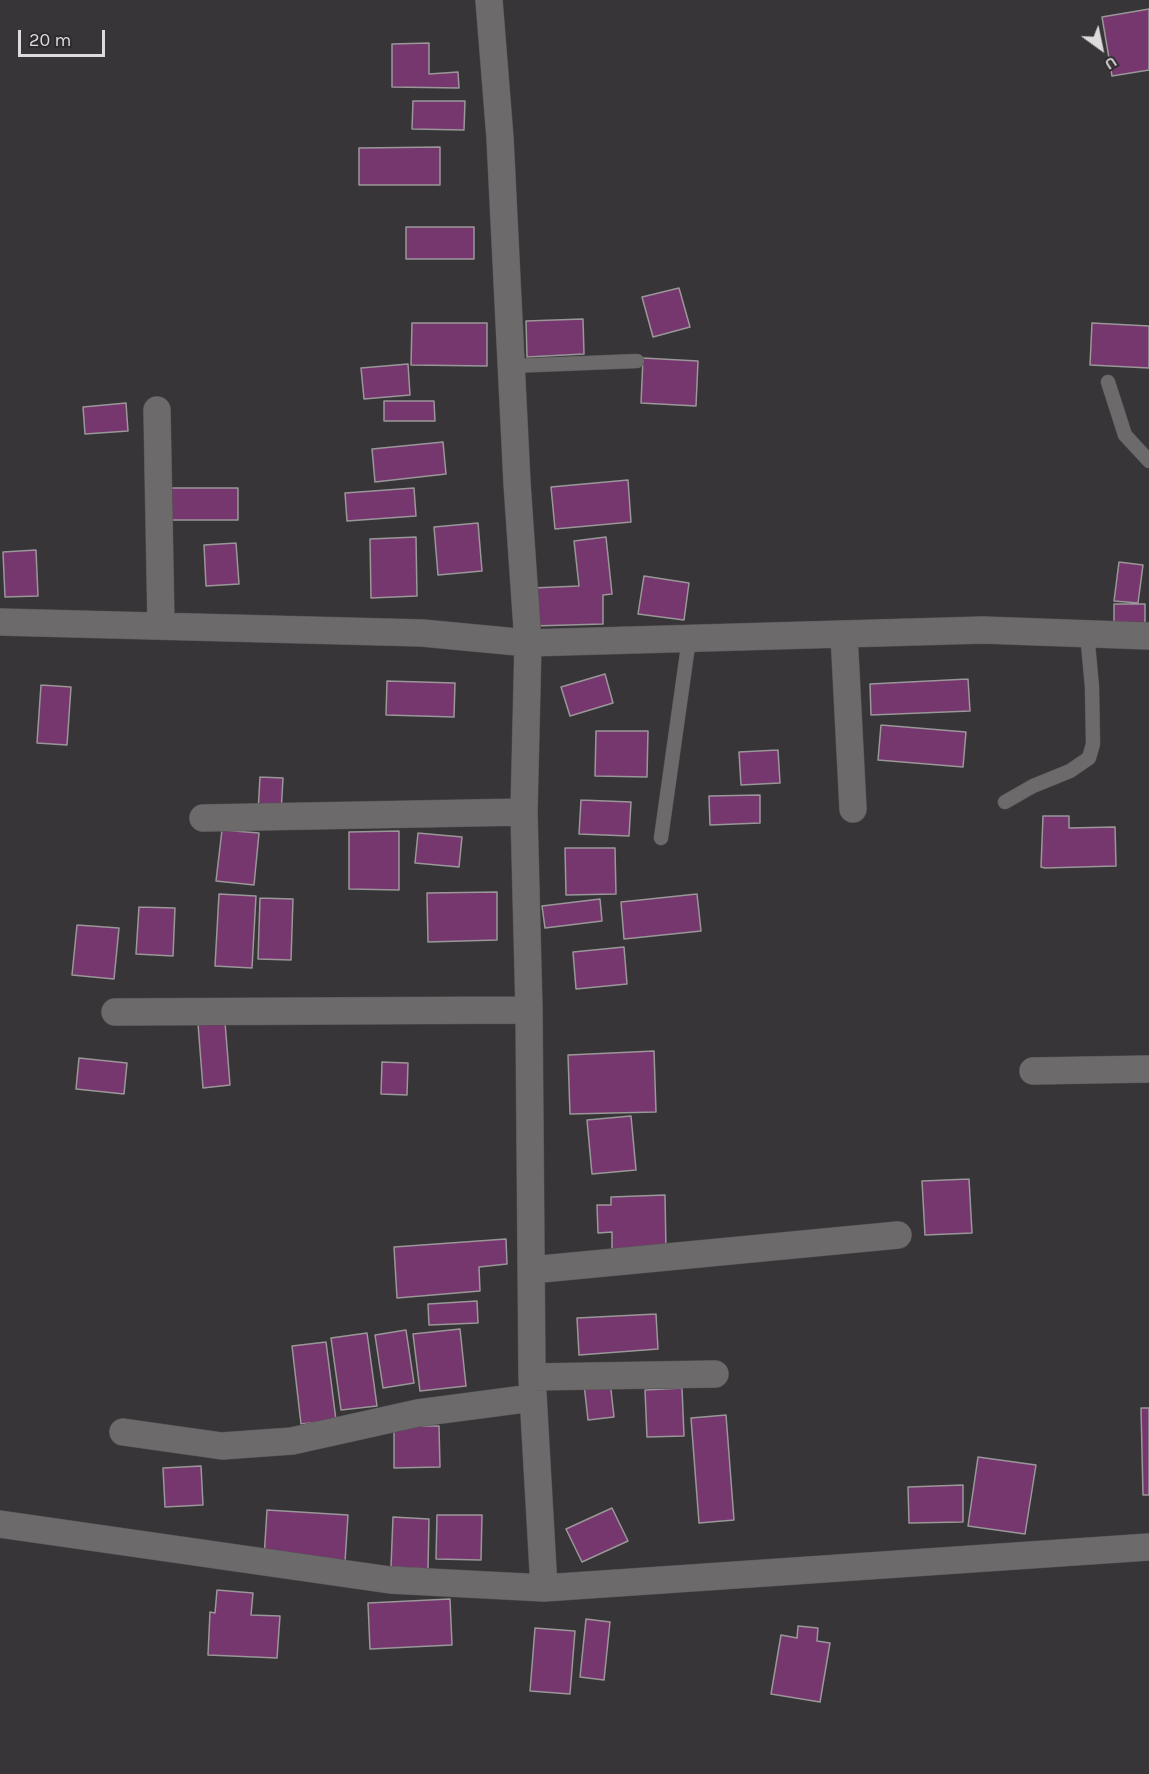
<!DOCTYPE html>
<style>
body{margin:0}
#map{position:relative;width:1149px;height:1774px;overflow:hidden;background:#373537;font-family:Karla,sans-serif}
canvas{display:block}
.north{position:absolute;left:1071px;top:18px;width:60px;height:60px;-webkit-text-stroke:4px #2d2b2d;paint-order:stroke;rotate:147deg;font-size:16px;font-weight:700;line-height:24px;text-align:center;color:#dddbdc}
.north::after{content:'';display:block;margin:auto;width:21px;height:27px;background:#dddbdc;clip-path:polygon(50% 0,100% 100%,50% 72%,0 100%)}
.scale{position:absolute;left:18px;top:30px;width:87px;height:27px;box-sizing:border-box;border:3px solid #dddbdc;border-top:0;padding-left:8px;font-size:18px;line-height:21px;white-space:nowrap;color:#dddbdc;-webkit-text-stroke:4px #2d2b2d;paint-order:stroke}
</style>
<div id="map">
<canvas width="1149" height="1774"></canvas>
<div class="north">U</div>
<div class="scale">20 m</div>
</div>
<script>
const c = document.querySelector('canvas').getContext('2d');
c.lineJoin = 'round';
function fillPath(path, color) {
  c.fillStyle = color;
  c.fill(path, 'evenodd');
}
function poly(rows) {
  const path = new Path2D();
  for (const r of rows) {
    path.moveTo(r[0], r[1]);
    for (let i = 2; i < r.length; i += 2) path.lineTo(r[i], r[i + 1]);
  }
  return path;
}
function trace(path, color, width, dash) {
  c.strokeStyle = color;
  c.lineWidth = width;
  c.lineCap = dash ? 'butt' : 'round';
  c.setLineDash(dash || []);
  c.stroke(path);
}
const building = poly([
 [1149,9,1149,70,1112,76,1102,17,1149,9],
 [429,43,429,74,458,72,459,88,392,87,392,44,429,43],
 [413,101,465,101,464,130,412,129,413,101],
 [440,147,440,185,359,185,359,148,440,147],
 [406,227,474,227,474,259,406,259,406,227],
 [679,288,690,327,653,337,642,297,679,288],
 [583,319,584,354,527,357,526,321,583,319],
 [412,323,487,323,487,366,411,365,412,323],
 [1092,323,1149,326,1149,368,1090,365,1092,323],
 [643,358,698,361,696,406,641,403,643,358],
 [408,364,410,395,364,399,361,368,408,364],
 [384,401,434,401,435,421,384,421,384,401],
 [126,403,128,431,85,434,83,407,126,403],
 [443,442,446,474,375,482,372,449,443,442],
 [628,480,631,522,555,529,551,487,628,480],
 [162,488,238,488,238,520,161,520,162,488],
 [414,488,416,516,347,521,345,493,414,488],
 [478,523,482,571,438,575,434,527,478,523],
 [416,537,417,596,371,598,370,539,416,537],
 [606,537,612,594,603,595,603,624,533,626,532,588,579,586,574,541,606,537],
 [236,543,239,584,206,586,204,545,236,543],
 [36,550,38,596,5,597,3,552,36,550],
 [1119,562,1143,565,1138,603,1114,601,1119,562],
 [644,576,689,583,684,620,638,614,644,576],
 [1114,604,1145,604,1145,632,1114,633,1114,604],
 [605,674,613,703,570,716,561,687,605,674],
 [968,679,970,711,871,715,870,684,968,679],
 [387,681,455,683,454,717,386,715,387,681],
 [41,685,71,687,67,745,37,743,41,685],
 [881,725,966,732,963,767,878,760,881,725],
 [596,731,648,731,647,777,595,776,596,731],
 [778,750,780,783,741,785,739,752,778,750],
 [260,777,283,778,281,814,258,812,260,777],
 [760,795,760,823,710,825,709,796,760,795],
 [581,800,631,802,629,836,579,834,581,800],
 [1043,816,1069,816,1069,828,1115,827,1116,866,1045,868,1041,867,1043,816],
 [222,830,259,833,254,885,216,881,222,830],
 [399,831,399,890,349,889,349,832,399,831],
 [418,833,462,837,459,867,415,863,418,833],
 [565,848,615,848,616,894,566,895,565,848],
 [497,892,497,940,428,942,427,893,497,892],
 [219,894,256,896,252,968,215,966,219,894],
 [697,894,701,931,624,939,621,902,697,894],
 [260,898,293,899,291,960,258,959,260,898],
 [600,899,602,921,545,928,542,906,600,899],
 [139,907,175,908,173,956,136,954,139,907],
 [77,925,119,928,114,979,72,975,77,925],
 [624,947,627,984,576,989,573,952,624,947],
 [225,1022,230,1085,203,1088,198,1024,225,1022],
 [654,1051,656,1112,570,1114,568,1055,654,1051],
 [79,1058,127,1063,124,1094,76,1089,79,1058],
 [382,1062,408,1063,407,1095,381,1094,382,1062],
 [631,1116,636,1170,592,1174,587,1120,631,1116],
 [969,1179,972,1233,925,1235,922,1181,969,1179],
 [665,1195,666,1252,612,1255,612,1232,598,1233,597,1205,611,1205,611,1197,665,1195],
 [506,1239,507,1264,479,1267,480,1291,397,1298,394,1247,506,1239],
 [477,1301,478,1323,429,1325,428,1304,477,1301],
 [656,1314,658,1349,579,1355,577,1318,656,1314],
 [460,1329,466,1386,420,1391,413,1334,460,1329],
 [406,1330,414,1383,383,1388,375,1335,406,1330],
 [367,1333,377,1406,341,1410,331,1338,367,1333],
 [326,1342,336,1420,301,1424,292,1346,326,1342],
 [610,1381,614,1417,588,1420,584,1384,610,1381],
 [682,1388,684,1436,647,1437,645,1390,682,1388],
 [1141,1408,1149,1408,1149,1495,1143,1495,1141,1408],
 [726,1415,734,1520,699,1523,691,1418,726,1415],
 [394,1426,439,1426,440,1467,394,1468,394,1426],
 [978,1457,1036,1465,1025,1534,968,1526,978,1457],
 [201,1466,203,1505,165,1507,163,1468,201,1466],
 [963,1485,963,1522,909,1523,908,1487,963,1485],
 [612,1508,628,1541,582,1562,566,1529,612,1508],
 [267,1510,348,1515,345,1562,264,1558,267,1510],
 [437,1515,482,1515,481,1560,436,1559,437,1515],
 [393,1517,429,1519,428,1569,391,1567,393,1517],
 [217,1590,253,1593,251,1615,280,1616,277,1658,208,1655,210,1612,215,1613,217,1590],
 [450,1599,452,1645,370,1649,368,1603,450,1599],
 [586,1619,610,1622,604,1680,580,1677,586,1619],
 [798,1626,818,1628,817,1641,830,1643,820,1702,771,1694,781,1635,797,1638,798,1626],
 [535,1628,575,1631,570,1694,530,1691,535,1628]
]);
fillPath(building, '#76376e');
trace(building, '#9a9799', 1.5);
const lane = poly([
 [511,366,637,361],
 [1108,382,1125,435,1149,461],
 [1005,802,1033,786,1070,771,1089,758,1093,744,1092,687,1087,633],
 [661,838,689,639]
]);
const street = poly([
 [489,0,500,138,517,483,528,643,524,812,529,1010,532,1377,544,1588,1149,1547],
 [157,410,161,625],
 [0,622,422,633,528,643,983,630,1149,636],
 [844,634,853,809],
 [203,818,524,812],
 [115,1012,529,1010],
 [1033,1071,1149,1069],
 [531,1270,898,1235],
 [532,1377,715,1374],
 [123,1432,222,1446,292,1441,418,1413,532,1398],
 [0,1524,390,1580,544,1588]
]);
trace(lane, '#545153', 15);
trace(street, '#545153', 28);
trace(lane, '#6d6a6c', 14);
trace(street, '#6d6a6c', 27);
</script>
